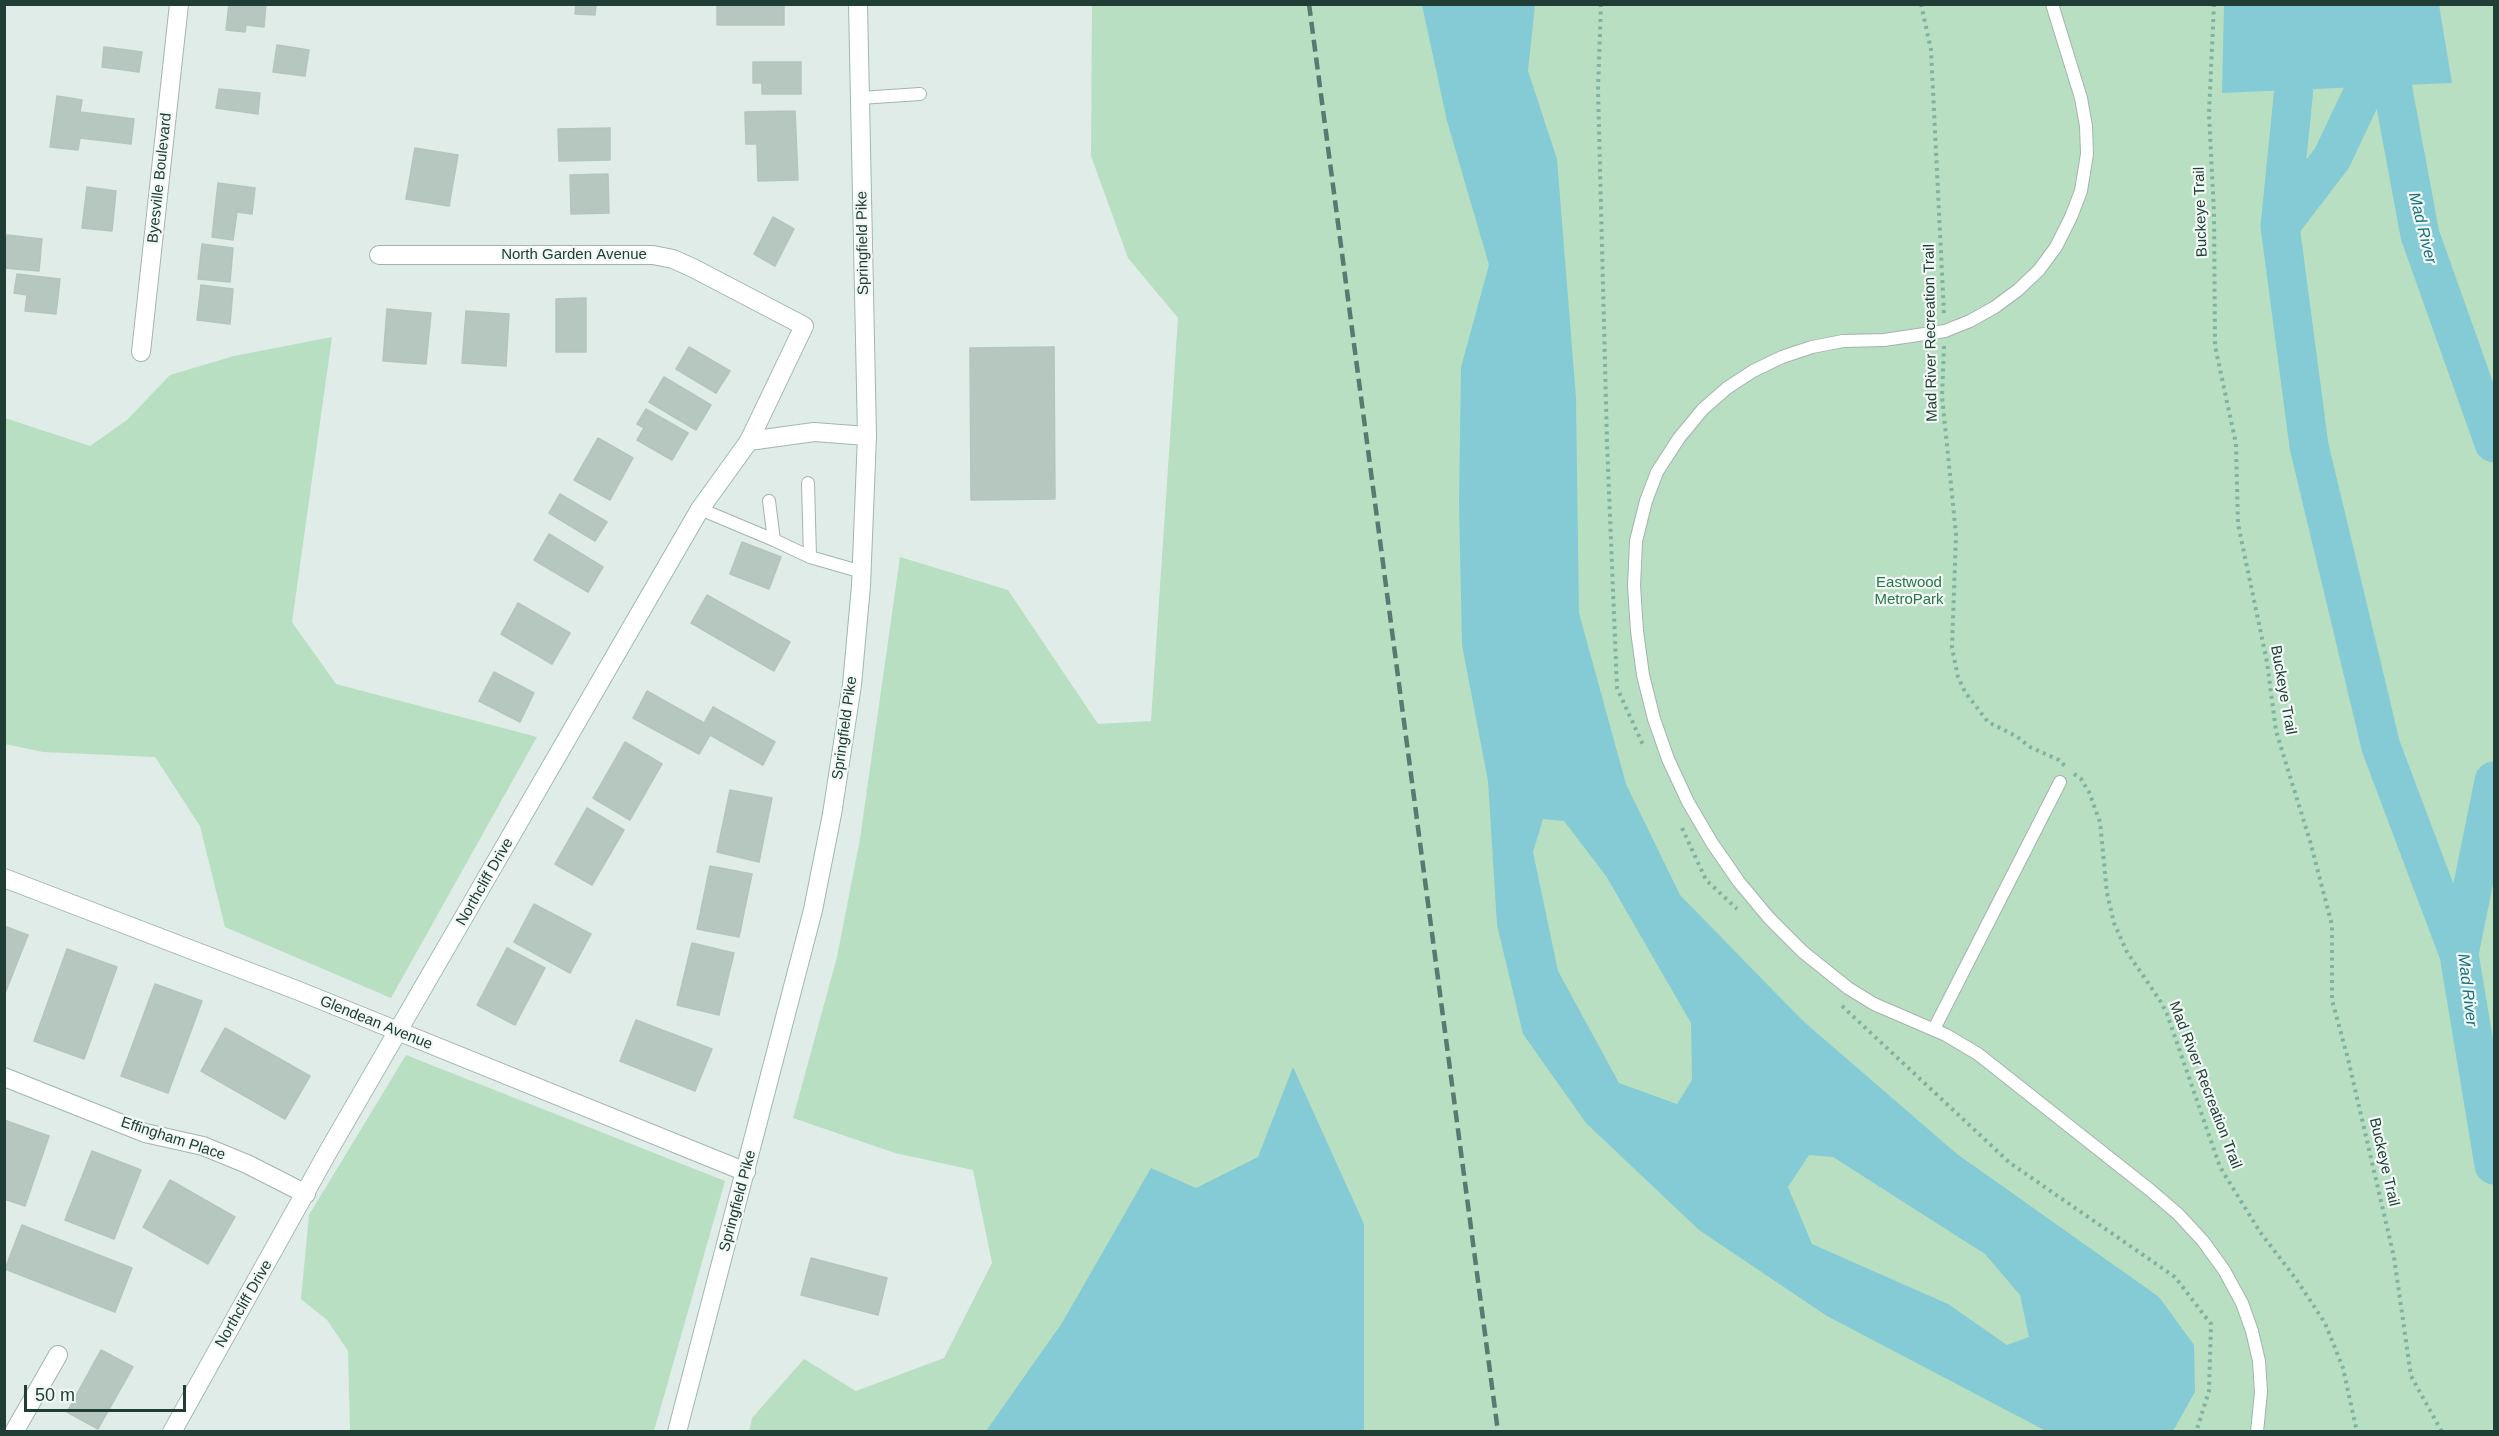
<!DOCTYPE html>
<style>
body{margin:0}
#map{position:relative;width:2499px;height:1436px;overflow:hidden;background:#e0ece7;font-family:Helvetica,sans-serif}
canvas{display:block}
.frame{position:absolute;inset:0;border:6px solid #203e35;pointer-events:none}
.scale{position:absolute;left:24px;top:1385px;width:162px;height:27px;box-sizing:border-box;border:3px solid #203e35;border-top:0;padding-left:8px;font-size:18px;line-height:21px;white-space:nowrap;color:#203e35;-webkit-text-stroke:4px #f1f8f5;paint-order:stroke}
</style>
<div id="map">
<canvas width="2499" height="1436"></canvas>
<div class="frame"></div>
<div class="scale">50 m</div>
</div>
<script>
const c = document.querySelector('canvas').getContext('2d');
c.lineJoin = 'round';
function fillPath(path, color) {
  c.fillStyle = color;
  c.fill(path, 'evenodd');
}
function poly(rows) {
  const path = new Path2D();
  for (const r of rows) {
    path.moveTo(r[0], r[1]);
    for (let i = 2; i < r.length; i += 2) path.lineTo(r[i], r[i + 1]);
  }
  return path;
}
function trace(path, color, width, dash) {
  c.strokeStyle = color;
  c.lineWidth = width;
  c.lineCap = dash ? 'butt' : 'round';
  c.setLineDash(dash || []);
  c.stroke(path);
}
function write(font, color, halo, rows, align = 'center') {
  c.font = font + ' Helvetica,sans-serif';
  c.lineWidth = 4.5;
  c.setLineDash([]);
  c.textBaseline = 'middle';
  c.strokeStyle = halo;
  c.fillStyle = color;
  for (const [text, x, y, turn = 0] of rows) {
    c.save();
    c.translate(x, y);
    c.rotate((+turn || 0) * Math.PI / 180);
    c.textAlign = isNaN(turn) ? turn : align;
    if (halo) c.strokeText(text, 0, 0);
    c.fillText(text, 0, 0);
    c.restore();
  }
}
fillPath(poly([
 [1092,5,2494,5,2494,1431,749,1432,752,1418,804,1359,856,1391,944,1358,992,1263,973,1170,895,1153,793,1118,837,957,860,839,900,557,1008,590,1098,724,1151,721,1178,318,1128,258,1091,156],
 [332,337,292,622,336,684,537,737,391,998,225,927,200,826,155,757,43,752,5,744,5,418,90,446,127,420,170,375,234,356],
 [406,1055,725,1181,654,1431,350,1431,348,1351,327,1320,301,1299,309,1215]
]), '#b8dfc1');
fillPath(poly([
 [1422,5,1535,5,1528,71,1557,159,1576,398,1579,613,1626,784,1680,895,1803,1021,1957,1154,2159,1297,2194,1345,2195,1392,2173,1431,2046,1431,1827,1316,1699,1230,1586,1123,1523,1034,1497,925,1488,781,1462,645,1459,503,1461,367,1489,265,1447,121],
 [1543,819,1564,821,1606,876,1691,1023,1692,1080,1677,1104,1619,1083,1558,971,1533,852],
 [1809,1155,1833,1157,1985,1254,2020,1295,2029,1337,2007,1345,1948,1304,1812,1244,1788,1187],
 [2224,5,2439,5,2452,83,2222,93],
 [1293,1067,1364,1224,1364,1431,986,1431,1062,1323,1151,1168,1196,1188,1258,1157]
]), '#85cbd5');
trace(poly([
 [2377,4,2420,235,2494,443],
 [2385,46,2332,158,2280,226,2309,446,2381,747,2459,954],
 [2280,226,2298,48,2311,4],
 [2494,781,2459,954,2494,1165]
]), '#85cbd5', 39);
const building = poly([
 [229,4,266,4,264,27,246,25,245,32,226,30,229,4],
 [576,4,596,4,595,15,575,14,576,4],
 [717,4,784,4,784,25,717,25,717,4],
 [277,45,309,50,305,76,273,72,277,45],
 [104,47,142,52,139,72,102,67,104,47],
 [753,62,801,62,801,94,762,94,762,83,753,83,753,62],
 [219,89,260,93,258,114,216,108,219,89],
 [57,96,82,100,80,112,134,119,131,144,80,138,78,150,50,147,57,96],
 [795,111,798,180,758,181,757,144,746,144,745,112,795,111],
 [610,128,610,160,559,161,558,129,610,128],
 [415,148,458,155,449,206,406,199,415,148],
 [608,174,609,213,571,214,570,175,608,174],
 [218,183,255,188,252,214,237,212,233,240,212,237,218,183],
 [87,187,116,191,112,231,82,228,87,187],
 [773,217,794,229,775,266,754,254,773,217],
 [7,235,42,239,39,271,4,268,7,235],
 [202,244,233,248,230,282,198,279,202,244],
 [17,274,60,279,56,314,25,311,27,295,14,293,17,274],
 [201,285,233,289,230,324,197,320,201,285],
 [586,298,586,352,556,352,556,299,586,298],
 [387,309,431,313,426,364,383,361,387,309],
 [466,311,509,314,506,366,462,363,466,311],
 [689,347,730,371,716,393,676,369,689,347],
 [1054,347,1055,499,971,500,970,348,1054,347],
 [664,377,711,405,696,430,649,402,664,377],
 [646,409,688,433,672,460,637,440,644,428,637,424,646,409],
 [598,438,633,458,610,500,574,480,598,438],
 [560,494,607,522,595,541,549,513,560,494],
 [549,534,603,567,588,592,534,560,549,534],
 [742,542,781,557,769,589,730,574,742,542],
 [707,595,790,642,774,671,691,623,707,595],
 [518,603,570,633,552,664,501,634,518,603],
 [494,672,534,693,520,722,479,701,494,672],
 [647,691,704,723,713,707,775,742,763,765,710,735,699,754,633,718,647,691],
 [625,742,662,764,630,820,593,798,625,742],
 [730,790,772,798,759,862,717,852,730,790],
 [587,808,624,830,592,885,555,864,587,808],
 [710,866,752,874,739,937,697,929,710,866],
 [534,904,591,934,570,973,514,942,534,904],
 [4,926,28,935,4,996,4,926],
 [692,943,734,953,719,1015,677,1005,692,943],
 [507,948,545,968,515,1025,477,1005,507,948],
 [67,949,117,967,84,1059,34,1041,67,949],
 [155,984,202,1001,168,1093,121,1076,155,984],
 [636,1020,712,1049,695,1091,620,1061,636,1020],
 [225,1028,310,1076,285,1119,201,1071,225,1028],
 [4,1120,49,1136,25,1206,4,1199,4,1120],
 [92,1151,141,1170,114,1239,65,1220,92,1151],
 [170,1180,235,1217,208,1264,143,1227,170,1180],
 [22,1225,132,1268,115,1312,5,1269,22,1225],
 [811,1258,887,1278,878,1315,801,1295,811,1258],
 [101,1350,133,1367,98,1429,67,1412,101,1350]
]);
fillPath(building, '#b6c7bf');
trace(building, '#b2c6bd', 1.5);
const lane = poly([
 [2052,4,2081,98,2086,126,2087,154,2081,191,2071,217,2056,247,2039,270,2018,290,1995,307,1970,321,1945,331,1884,340,1843,341,1812,347,1782,357,1753,371,1727,388,1703,409,1679,438,1657,472,1646,501,1636,541,1634,586,1637,631,1643,675,1654,719,1668,759,1688,802,1712,843,1739,882,1769,918,1803,952,1848,988,1874,1004,1946,1035,1978,1054,2150,1190,2178,1214,2203,1241,2224,1270,2242,1303,2252,1331,2259,1361,2261,1392,2257,1432],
 [860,98,920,94],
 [808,483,810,557,862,572],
 [700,509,774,540,769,501],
 [774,540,810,557],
 [1934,1029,2060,782]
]);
const street = poly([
 [379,255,653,255,673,259,693,268,804,326,749,441],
 [141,352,179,4],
 [4,878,299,991,746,1172],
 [4,1077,145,1133,203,1146,247,1164,306,1194],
 [14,1432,58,1355]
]);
const secondary = poly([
 [172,1432,329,1150,700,509,749,441,814,432,867,436],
 [677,1432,813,910,832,814,852,685,861,586,867,436,858,4]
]);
trace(lane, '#a3b4ae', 14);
trace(street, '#a3b4ae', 20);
trace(secondary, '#9eb9ae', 20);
trace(poly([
 [1601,4,1598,89,1607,443,1617,688,1644,747],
 [1921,4,1931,50,1944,314],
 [2214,4,2209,114,2214,213,2215,346,2236,444,2238,524,2267,662,2276,731,2310,841,2332,925,2332,1000,2348,1059,2394,1257,2411,1376,2442,1432],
 [1944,346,1942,396,1956,534,1952,648,1958,677,1965,692,1988,722,2016,736,2030,747,2059,760,2066,767],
 [2074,774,2081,779,2089,792,2100,822,2107,893,2114,923,2127,952,2161,1002,2167,1014,2220,1167,2260,1232,2296,1279,2325,1323,2343,1368,2357,1432],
 [1682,828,1706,880,1737,909],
 [1842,1006,2010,1163,2175,1277,2211,1324,2209,1391,2196,1432]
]), '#7fb2a0', 4, [3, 4.5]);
trace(lane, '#fff', 12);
trace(street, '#fff', 18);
trace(secondary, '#fff', 18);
trace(poly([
 [1309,4,1498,1432]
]), '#5a7970', 4.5, [12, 6]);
write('15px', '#203e35', '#f1f8f5', [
 ["Byesville Boulevard",160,178,-84],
 ["Buckeye Trail",2201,212,-92],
 ["Springfield Pike",863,243,-91],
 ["North Garden Avenue",574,255],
 ["Mad River Recreation Trail",1931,333,-91],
 ["Buckeye Trail",2283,690,80],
 ["Springfield Pike",845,728,-82],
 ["Northcliff Drive",485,882,-60],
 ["Glendean Avenue",376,1023,22],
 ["Mad River Recreation Trail",2205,1085,69],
 ["Effingham Place",173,1139,18],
 ["Buckeye Trail",2384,1162,77],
 ["Springfield Pike",738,1201,-75],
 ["Northcliff Drive",244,1304,-60]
]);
write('15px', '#287744', '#f1f8f5', [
 ["Eastwood",1909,583],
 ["MetroPark",1909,600]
]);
write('italic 16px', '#176f7d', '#f1f8f5', [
 ["Mad River",2422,228,76],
 ["Mad River",2467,990,83]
]);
</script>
